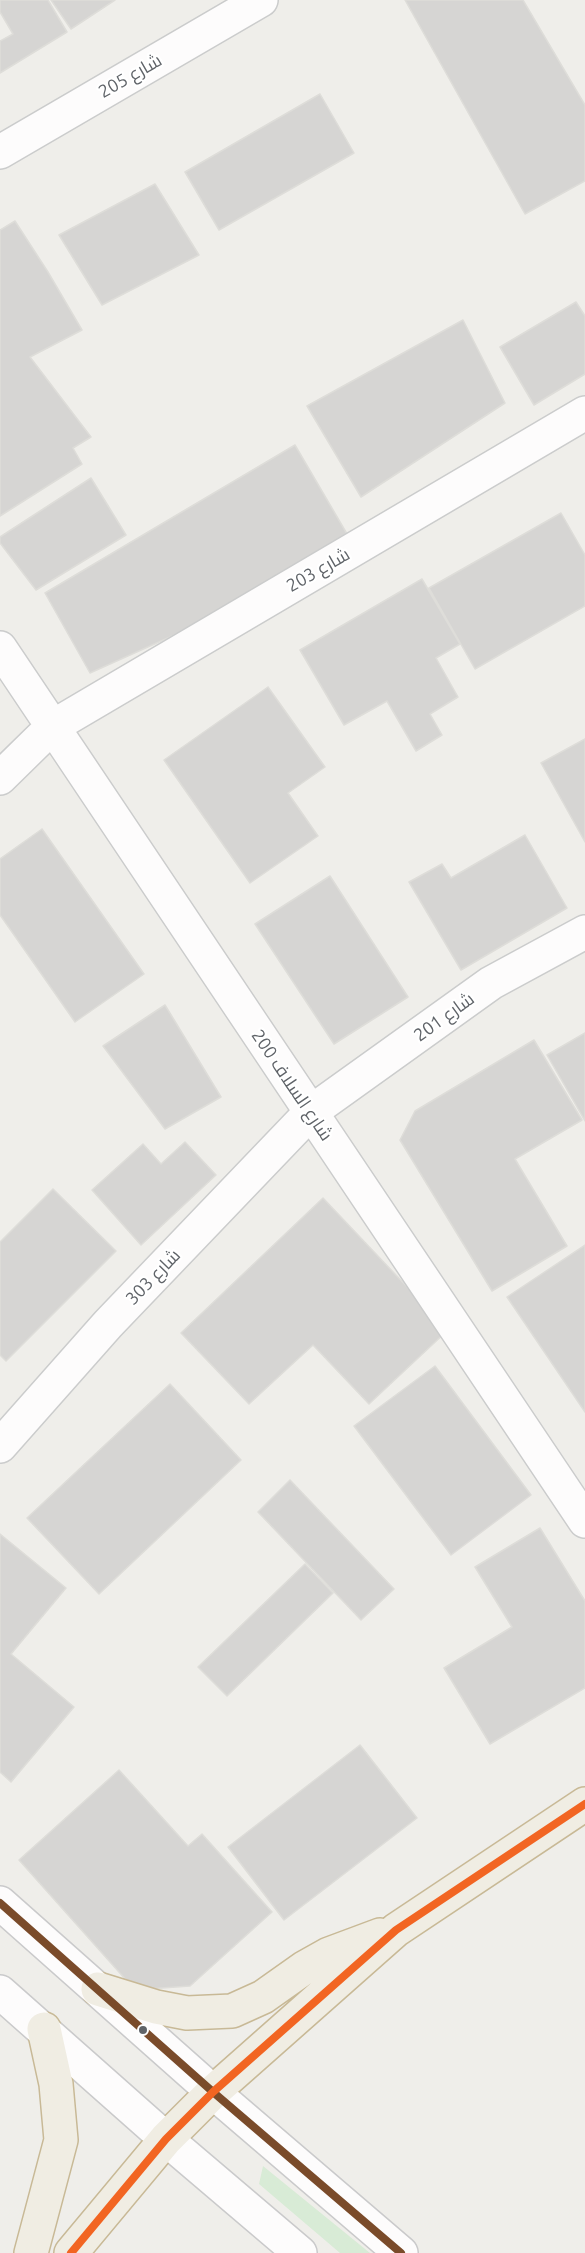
<!DOCTYPE html>
<meta charset="utf-8">
<style>
body{margin:0}
canvas{display:block;background:#efeeea}
</style>
<canvas width="585" height="2253"></canvas>
<script>
const c = document.querySelector('canvas').getContext('2d');
c.lineJoin = 'round';
function fillPath(path, color) {
  c.fillStyle = color;
  c.fill(path, 'evenodd');
}
function poly(rows) {
  const path = new Path2D();
  for (const r of rows) {
    path.moveTo(r[0], r[1]);
    for (let i = 2; i < r.length; i += 2) path.lineTo(r[i], r[i + 1]);
  }
  return path;
}
function trace(path, color, width, dash) {
  c.strokeStyle = color;
  c.lineWidth = width;
  c.lineCap = dash ? 'butt' : 'round';
  c.setLineDash(dash || []);
  c.stroke(path);
}
function write(font, color, halo, rows, align = 'center') {
  c.font = font + ' Ubuntu,Cairo,sans-serif';
  c.lineWidth = 4.5;
  c.setLineDash([]);
  c.textBaseline = 'middle';
  c.strokeStyle = halo;
  c.fillStyle = color;
  for (const [text, x, y, turn = 0] of rows) {
    c.save();
    c.translate(x, y);
    c.rotate((+turn || 0) * Math.PI / 180);
    c.textAlign = isNaN(turn) ? turn : align;
    if (halo) c.strokeText(text, 0, 0);
    c.fillText(text, 0, 0);
    c.restore();
  }
}
fillPath(poly([
 [263,2166,370,2253,340,2253,259,2184]
]), '#d8ebd6');
const building = poly([
 [0,0,48,0,67,32,0,73,0,41,13,34,0,12,0,0],
 [51,0,115,0,71,29,51,0],
 [405,0,523,0,585,105,585,181,525,214,405,0],
 [320,94,354,153,219,230,185,172,320,94],
 [155,184,199,255,102,305,59,235,155,184],
 [15,221,48,272,82,330,30,357,91,437,73,448,82,464,0,516,0,230,15,221],
 [576,302,585,316,585,374,534,405,500,347,576,302],
 [463,320,505,403,361,497,307,406,463,320],
 [295,445,350,539,210,619,90,673,45,593,295,445],
 [91,478,126,535,36,590,0,543,0,537,91,478],
 [561,513,585,555,585,606,475,669,429,588,561,513],
 [422,579,460,644,436,658,458,697,430,714,442,735,416,751,387,701,344,725,300,650,422,579],
 [268,687,325,767,288,793,318,836,250,883,164,760,268,687],
 [585,739,585,842,541,763,585,739],
 [42,829,144,974,75,1022,0,915,0,859,42,829],
 [525,835,567,908,461,970,409,882,442,864,451,878,525,835],
 [330,876,408,997,334,1044,255,924,330,876],
 [165,1005,221,1097,165,1129,103,1046,165,1005],
 [585,1033,585,1121,547,1055,585,1033],
 [534,1040,582,1120,515,1159,567,1246,492,1291,400,1140,415,1111,534,1040],
 [185,1142,216,1175,141,1245,92,1190,143,1144,161,1164,185,1142],
 [53,1189,116,1251,6,1361,0,1355,0,1242,53,1189],
 [323,1198,448,1330,369,1404,313,1345,249,1404,181,1333,323,1198],
 [585,1245,585,1412,507,1297,585,1245],
 [435,1366,531,1495,451,1555,354,1426,435,1366],
 [170,1384,241,1460,99,1594,27,1518,170,1384],
 [290,1480,394,1589,361,1620,258,1512,290,1480],
 [540,1528,585,1601,585,1688,490,1744,444,1668,512,1627,475,1567,540,1528],
 [0,1534,66,1588,11,1654,74,1707,11,1782,0,1772,0,1534],
 [305,1564,333,1593,227,1696,198,1667,305,1564],
 [360,1745,417,1818,284,1920,228,1847,360,1745],
 [119,1770,188,1846,202,1834,272,1912,190,1986,135,1990,19,1860,119,1770]
]);
fillPath(building, '#d6d5d3');
trace(building, '#deddd9', 1.5);
const street = poly([
 [0,152,261,0],
 [0,648,585,1521],
 [0,778,52,727,585,413],
 [0,1446,108,1324,311,1112,491,983,585,932]
]);
const secondary = poly([
 [0,1903,213,2092,401,2253],
 [0,1992,166,2139,300,2253]
]);
const highway = poly([
 [98,1989,156,2007,187,2013,232,2011,263,1997,304,1968,329,1954,380,1935],
 [31,2253,61,2140,56,2084,44,2029],
 [71,2253,166,2139,213,2092,396,1930,585,1804]
]);
trace(street, '#cbcccc', 36);
trace(secondary, '#cacacb', 36);
trace(highway, '#c8b996', 36);
trace(street, '#fdfcfc', 33);
trace(secondary, '#fdfcfc', 33);
trace(highway, '#f0ede3', 33);
trace(poly([
 [0,1903,213,2092,401,2253]
]), '#7a4b2a', 8);
trace(poly([
 [71,2253,166,2139,213,2092,396,1930,585,1804]
]), '#f26522', 8);
for (const [x, y, r, color] of [
 [143,2030,5,"#5f6368"]
]) {
  const dot = new Path2D();
  dot.arc(x, y, r, 0, 2 * Math.PI);
  c.fillStyle = color;
  c.fill(dot);
  trace(dot, '#fff', 2);
}
write('18px', '#5f6368', '#fff', [
 ["شارع 205",130,76,-30],
 ["شارع 203",318,570,-30],
 ["شارع 201",444,1017,-36],
 ["200 شارع السلاف",292,1085,56],
 ["شارع 303",153,1277,-46]
]);
</script>
